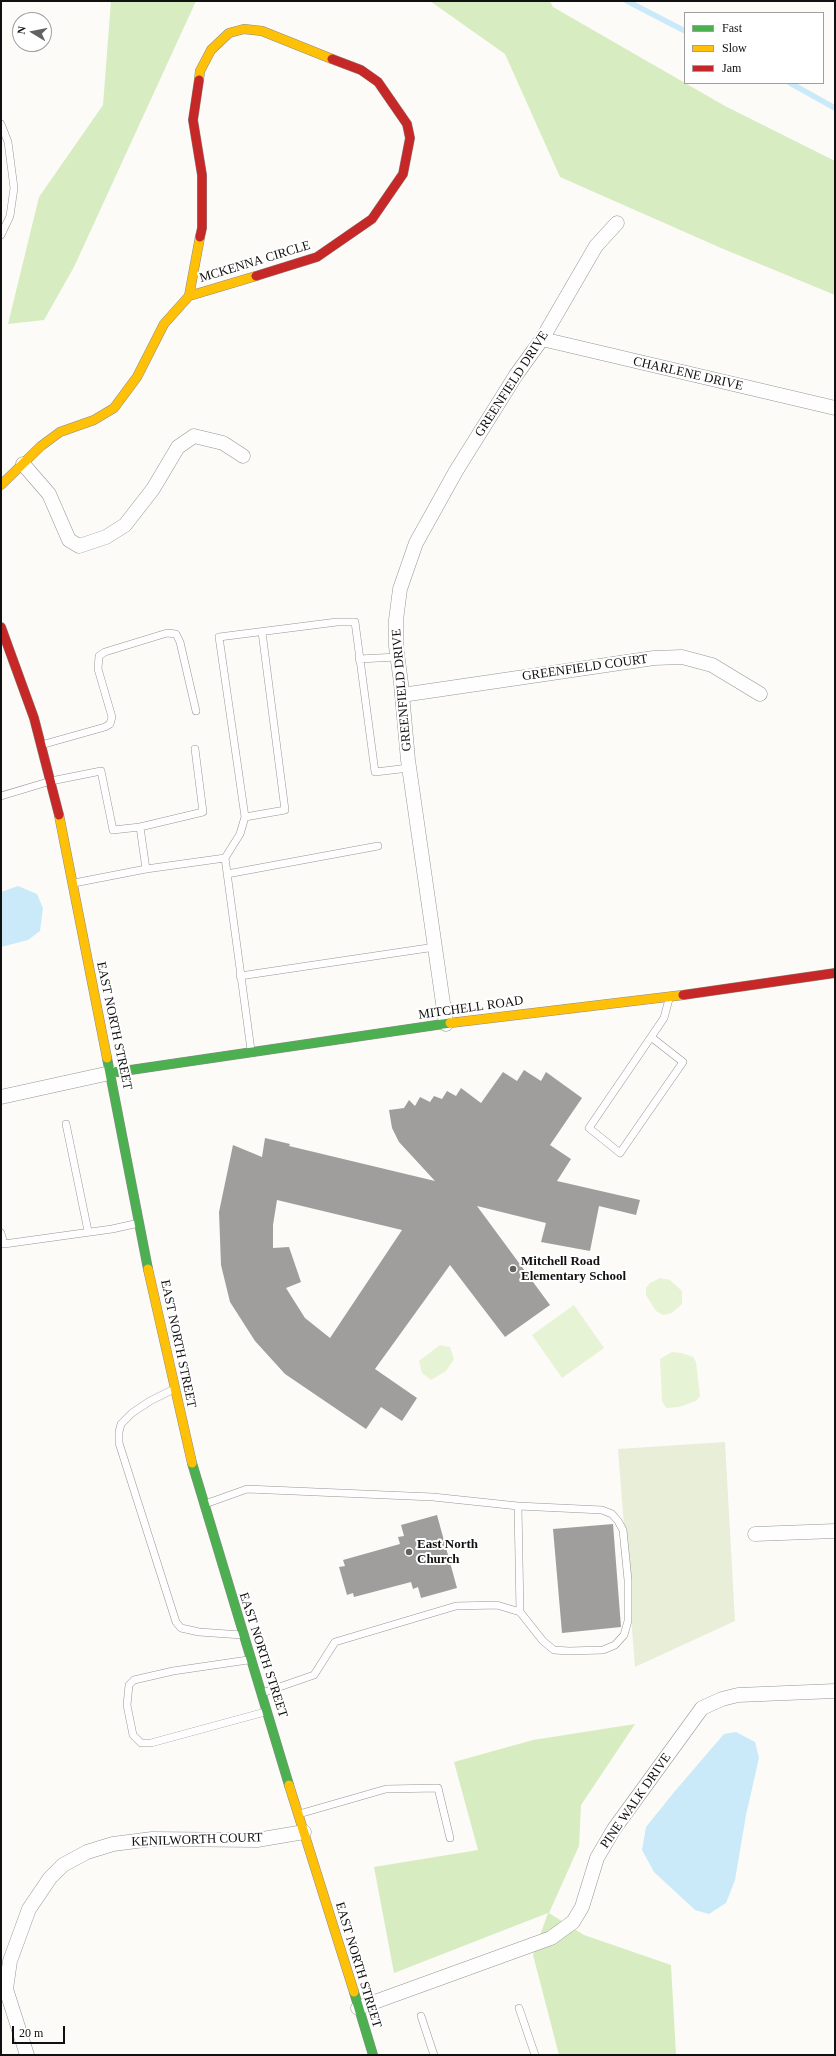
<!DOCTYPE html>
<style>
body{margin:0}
#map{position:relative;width:836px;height:2056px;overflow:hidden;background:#fcfbf7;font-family:"Times New Roman",serif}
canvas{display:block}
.frame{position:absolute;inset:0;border:2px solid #101010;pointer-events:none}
.legend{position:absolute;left:684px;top:12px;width:140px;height:72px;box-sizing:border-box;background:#fff;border:1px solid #9f9f9f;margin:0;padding:5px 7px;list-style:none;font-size:12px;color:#101010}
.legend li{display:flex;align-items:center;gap:8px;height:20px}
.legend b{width:20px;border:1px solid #9f9f9f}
.north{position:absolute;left:12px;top:12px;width:40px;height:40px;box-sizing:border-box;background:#fff;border:1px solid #9f9f9f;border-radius:50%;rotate:280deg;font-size:11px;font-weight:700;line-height:16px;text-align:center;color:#101010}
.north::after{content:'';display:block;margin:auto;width:14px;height:18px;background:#636261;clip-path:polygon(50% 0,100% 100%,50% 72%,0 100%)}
.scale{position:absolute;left:12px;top:2026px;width:53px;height:18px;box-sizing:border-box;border:2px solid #101010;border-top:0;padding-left:5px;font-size:12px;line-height:14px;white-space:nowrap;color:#101010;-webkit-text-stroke:3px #fff;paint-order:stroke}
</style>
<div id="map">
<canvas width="836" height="2056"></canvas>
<div class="frame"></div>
<ul class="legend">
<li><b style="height:5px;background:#4caf50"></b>Fast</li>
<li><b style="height:5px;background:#ffc107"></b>Slow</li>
<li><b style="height:5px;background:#c62828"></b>Jam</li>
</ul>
<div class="north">N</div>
<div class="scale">20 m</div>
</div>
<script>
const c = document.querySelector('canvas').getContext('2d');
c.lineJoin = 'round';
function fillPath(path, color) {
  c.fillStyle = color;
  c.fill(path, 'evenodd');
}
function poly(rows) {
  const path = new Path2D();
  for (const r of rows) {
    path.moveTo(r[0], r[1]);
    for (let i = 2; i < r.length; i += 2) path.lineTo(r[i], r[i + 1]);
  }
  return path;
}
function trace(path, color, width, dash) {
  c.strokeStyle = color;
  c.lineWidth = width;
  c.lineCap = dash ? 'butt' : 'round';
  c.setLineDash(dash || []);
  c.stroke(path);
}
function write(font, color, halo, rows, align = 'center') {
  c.font = font + ' "Times New Roman",serif';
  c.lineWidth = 4;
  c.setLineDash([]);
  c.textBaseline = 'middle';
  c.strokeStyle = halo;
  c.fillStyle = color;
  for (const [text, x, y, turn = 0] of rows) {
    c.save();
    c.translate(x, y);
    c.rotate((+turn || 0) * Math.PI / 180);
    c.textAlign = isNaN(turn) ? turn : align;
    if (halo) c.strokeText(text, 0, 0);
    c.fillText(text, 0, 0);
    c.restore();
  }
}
fillPath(poly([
 [660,1278,670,1280,682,1291,682,1304,672,1313,663,1315,656,1311,646,1295,646,1288,650,1283],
 [574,1305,604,1348,562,1378,532,1335],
 [440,1345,450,1347,454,1359,446,1371,431,1380,422,1373,419,1361],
 [672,1352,682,1353,693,1357,696,1362,700,1396,696,1401,679,1407,666,1408,662,1401,660,1359]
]), '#e7f3d5');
fillPath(poly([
 [111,1,196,1,74,267,44,320,8,324,39,197,103,105],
 [430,1,550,1,553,7,725,106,835,161,835,295,721,248,560,177,505,54],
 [635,1724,581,1805,579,1846,549,1913,584,1935,671,1965,676,2055,559,2055,533,1955,548,1913,394,1973,374,1867,478,1850,454,1762,533,1740]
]), '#d8ecc2');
fillPath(poly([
 [725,1442,735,1621,635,1667,618,1449]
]), '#e9eed9');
fillPath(poly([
 [18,886,37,894,43,908,40,931,28,940,1,947,1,892],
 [736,1732,755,1742,759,1758,746,1815,735,1880,726,1903,709,1914,695,1910,654,1872,642,1850,646,1827,675,1791,724,1734]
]), '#caeaf9');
trace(poly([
 [627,1,685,31],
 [790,83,835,108]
]), '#caeaf9', 5.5);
fillPath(poly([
 [524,1070,541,1081,546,1072,582,1098,550,1145,571,1159,557,1181,640,1200,636,1215,599,1206,590,1251,541,1242,546,1223,477,1206,550,1305,505,1337,450,1265,375,1369,417,1398,402,1421,381,1407,366,1429,285,1374,255,1341,230,1302,221,1265,219,1212,233,1145,262,1157,265,1138,290,1144,289,1146,435,1181,399,1142,392,1128,389,1110,404,1108,409,1100,415,1106,420,1097,430,1102,434,1096,442,1099,447,1091,456,1096,461,1088,481,1103,503,1072,517,1081],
 [277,1200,402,1230,330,1338,305,1318,286,1288,301,1282,289,1247,273,1248,273,1225],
 [437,1515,457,1588,421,1598,418,1587,413,1589,411,1582,354,1597,353,1593,347,1595,339,1567,345,1566,343,1560,400,1544,398,1537,404,1536,401,1525],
 [613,1524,621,1627,562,1633,553,1529]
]), '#a09e9c');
const lane = poly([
 [1,124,8,142,14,188,10,216,1,235],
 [359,659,397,657],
 [41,745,105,727,110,724,112,717,98,669,99,656,105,652,167,633,176,634,180,642,196,711],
 [1,796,51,781,101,771,113,830,140,827,146,869],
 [245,817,285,810,262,632],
 [140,827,203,812,195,749],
 [225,858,240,834,245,817,219,637,337,622,355,622,375,772,409,768],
 [227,874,378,846],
 [74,883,146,869,225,858,251,1050],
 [240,976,435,947],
 [651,1037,683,1062,620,1153,589,1128,664,1018,669,999],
 [66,1124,88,1231],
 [1,1233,4,1244,112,1229,139,1223],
 [174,1389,150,1401,132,1413,121,1424,119,1432,119,1443,176,1622,181,1628,199,1632,242,1635],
 [205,1504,247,1489,433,1497,518,1506,520,1612,497,1605,456,1606,335,1642,314,1675,262,1693],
 [518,1506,602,1510,612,1514,618,1521,623,1530,628,1580,628,1621,624,1635,615,1645,603,1650,569,1651,554,1650,543,1641,520,1612],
 [248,1660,173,1671,134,1680,129,1685,127,1705,133,1735,141,1743,151,1743,265,1712],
 [299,1814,386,1789,438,1788,450,1838],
 [519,2008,535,2055],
 [421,2016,434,2055]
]);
const street = poly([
 [542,339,835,408],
 [23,464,49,494,69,540,79,546,106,537,125,525,153,489,178,447,194,436,223,443,243,456],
 [402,695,654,658,682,657,712,665,760,694],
 [446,1024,408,760,401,683,396,646,396,620,400,589,416,543,456,471,516,375,542,339,596,246,617,223],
 [1,1097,110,1073],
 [755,1534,835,1531],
 [358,2008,551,1938,573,1922,582,1907,597,1858,614,1829,702,1708,722,1699,738,1695,835,1691],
 [27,2055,6,1989,10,1961,29,1909,50,1878,63,1865,87,1852,113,1844,152,1839,257,1840,304,1832]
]);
const fast = poly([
 [107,1058,148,1269],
 [110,1073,450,1023],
 [192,1463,289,1785],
 [354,1992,373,2055]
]);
const slow = poly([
 [199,80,200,71,211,50,229,33,244,29,262,31,332,59],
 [189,296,256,276],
 [1,485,41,446,60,432,94,420,114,408,137,377,164,324,189,296,200,237],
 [59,815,107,1058],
 [450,1023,683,995],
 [148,1269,192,1463],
 [289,1785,354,1992]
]);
const jam = poly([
 [199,80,193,120,202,175,202,228,200,237],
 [256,276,317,257,372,219,403,174,410,138,407,124,378,82,361,70,332,59],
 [1,627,34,718,59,815],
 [683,995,835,973]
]);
trace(lane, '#969694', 8);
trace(street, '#969694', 15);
trace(fast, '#8d8c8b', 10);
trace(slow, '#8d8c8b', 10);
trace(jam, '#8d8c8b', 10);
trace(lane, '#fffefe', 7);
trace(street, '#fffefe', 14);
trace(fast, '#4caf50', 9);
trace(slow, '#ffc107', 9);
trace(jam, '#c62828', 9);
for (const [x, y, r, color] of [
 [513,1269,4,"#636261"],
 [409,1552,4,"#636261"]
]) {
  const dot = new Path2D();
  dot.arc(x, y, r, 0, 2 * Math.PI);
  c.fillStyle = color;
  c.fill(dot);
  trace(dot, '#fff', 1.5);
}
write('13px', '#101010', '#fff', [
 ["MCKENNA CIRCLE",255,262,-17],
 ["CHARLENE DRIVE",688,374,13],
 ["GREENFIELD DRIVE",512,384,-57],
 ["GREENFIELD COURT",585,668,-8],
 ["GREENFIELD DRIVE",402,690,-95],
 ["MITCHELL ROAD",471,1008,-8],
 ["EAST NORTH STREET",114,1026,78],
 ["EAST NORTH STREET",178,1344,78],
 ["EAST NORTH STREET",263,1655,72],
 ["PINE WALK DRIVE",636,1801,-55],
 ["KENILWORTH COURT",197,1840,-2],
 ["EAST NORTH STREET",358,1965,73]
]);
write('bold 13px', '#101010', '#fff', [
 ["Mitchell Road",521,1262],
 ["Elementary School",521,1277],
 ["East North",417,1545],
 ["Church",417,1560]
], 'left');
</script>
